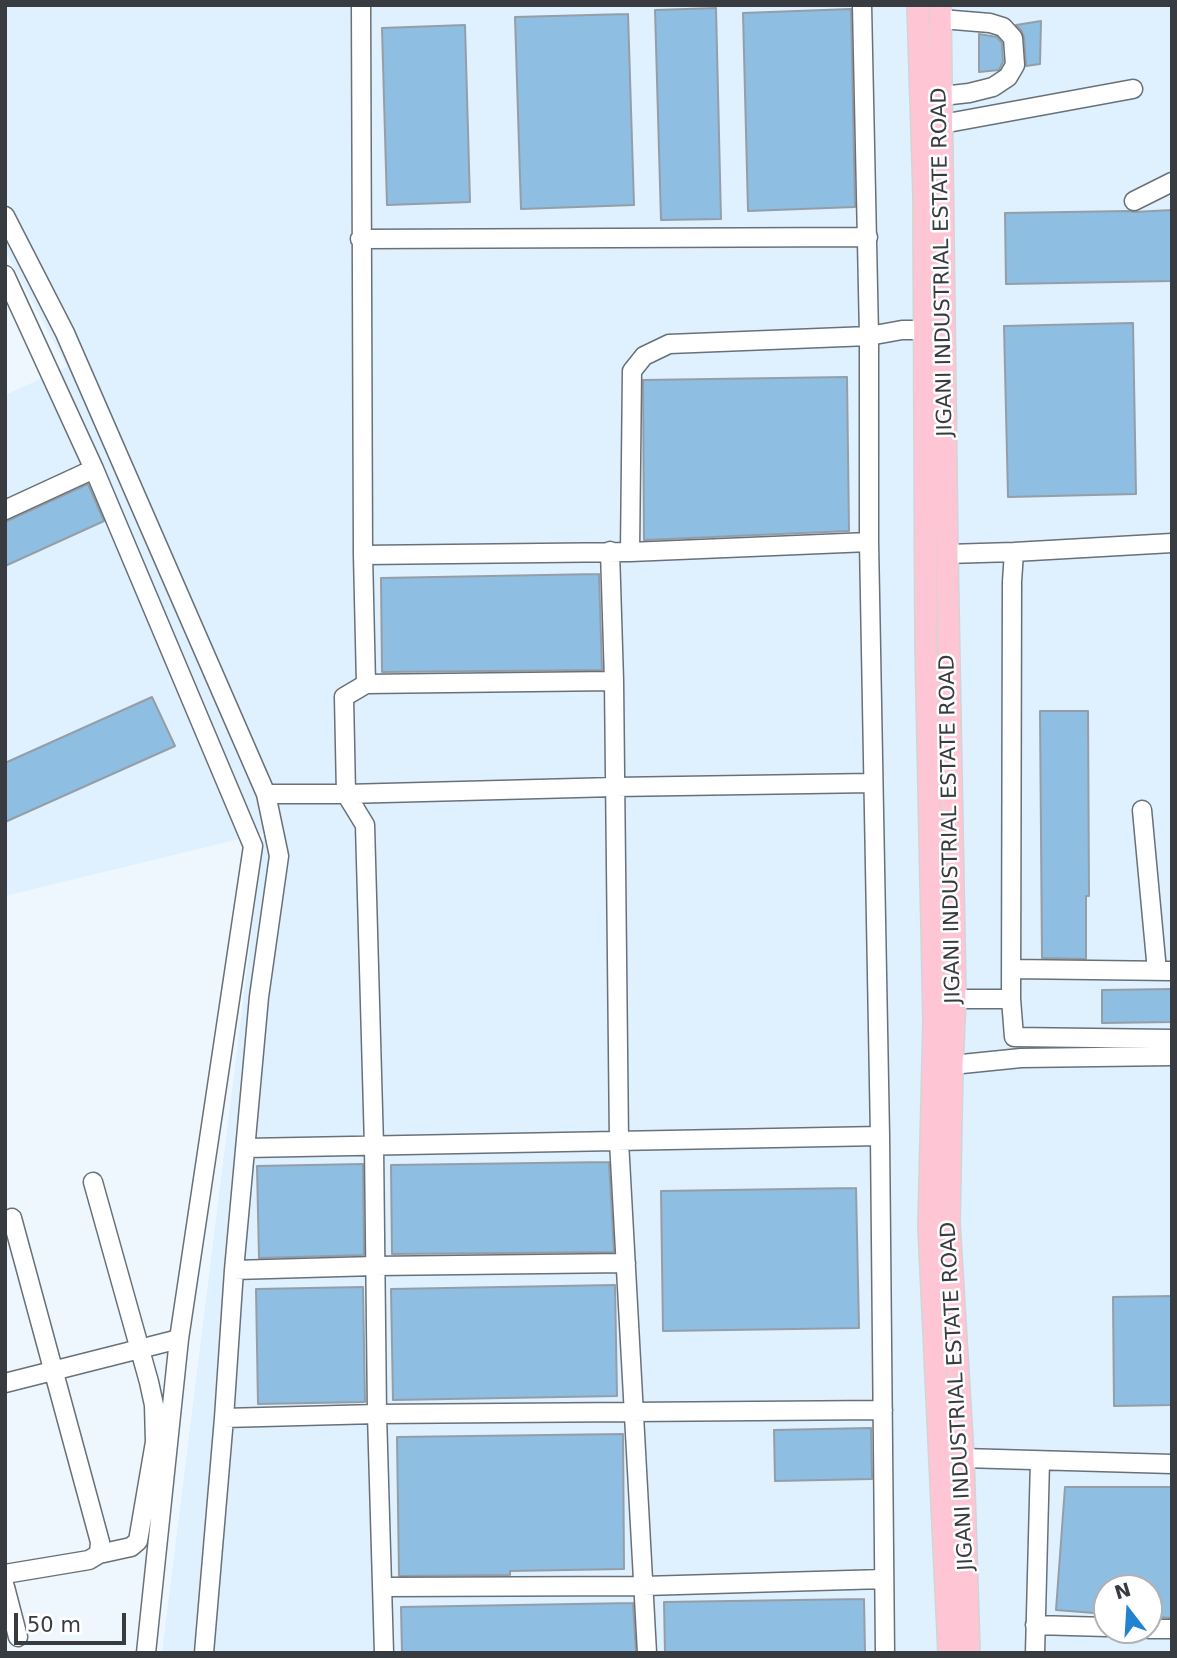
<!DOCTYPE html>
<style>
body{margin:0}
#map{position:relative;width:1177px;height:1658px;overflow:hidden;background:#eff7fe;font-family:"DejaVu Sans",sans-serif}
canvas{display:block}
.frame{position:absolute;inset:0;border:7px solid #383c40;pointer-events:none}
.north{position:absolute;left:1093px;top:1574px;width:70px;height:70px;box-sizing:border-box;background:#fff;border:2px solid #afb1b3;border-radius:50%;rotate:343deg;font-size:19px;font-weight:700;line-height:28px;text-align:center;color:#383c40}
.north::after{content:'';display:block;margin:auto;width:24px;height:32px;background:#2284d0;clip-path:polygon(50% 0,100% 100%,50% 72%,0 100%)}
.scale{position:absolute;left:14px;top:1613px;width:112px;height:32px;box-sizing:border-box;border:4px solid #383c40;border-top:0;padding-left:9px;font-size:21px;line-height:24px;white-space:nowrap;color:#383c40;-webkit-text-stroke:5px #fff;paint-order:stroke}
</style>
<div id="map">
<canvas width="1177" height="1658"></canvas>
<div class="frame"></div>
<div class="north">N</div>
<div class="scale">50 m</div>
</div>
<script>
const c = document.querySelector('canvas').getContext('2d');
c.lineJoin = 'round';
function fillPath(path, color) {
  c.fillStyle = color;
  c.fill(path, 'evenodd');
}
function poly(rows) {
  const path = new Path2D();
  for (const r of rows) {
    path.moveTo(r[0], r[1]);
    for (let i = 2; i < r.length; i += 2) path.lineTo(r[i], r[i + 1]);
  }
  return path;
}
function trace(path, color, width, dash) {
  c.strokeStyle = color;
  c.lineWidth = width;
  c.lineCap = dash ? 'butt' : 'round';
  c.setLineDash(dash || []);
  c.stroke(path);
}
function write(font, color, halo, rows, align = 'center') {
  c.font = font + ' "DejaVu Sans",sans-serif';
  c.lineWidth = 5;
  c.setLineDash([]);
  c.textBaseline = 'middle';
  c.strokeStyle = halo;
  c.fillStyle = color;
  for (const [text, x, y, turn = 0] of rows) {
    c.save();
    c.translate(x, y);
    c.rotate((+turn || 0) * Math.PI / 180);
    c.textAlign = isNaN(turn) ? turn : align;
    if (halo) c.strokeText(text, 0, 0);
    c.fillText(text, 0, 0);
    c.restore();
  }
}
fillPath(poly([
 [5,5,1172,5,1172,1653,162,1653,264,833,5,896,5,395,67,367,5,250],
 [1107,1588,1149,1588,1149,1630,1107,1630]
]), '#dff0fe');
const building = poly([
 [716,8,721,219,661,220,655,10,716,8],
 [851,9,855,207,748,211,743,13,851,9],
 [628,14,634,205,521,209,515,17,628,14],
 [1041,21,1040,64,1026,66,1024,37,1021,30,1016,25,1041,21],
 [465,25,470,202,387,205,382,28,465,25],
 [979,34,997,37,1002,43,1003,62,999,70,979,72,979,34],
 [1172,210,1172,281,1006,284,1005,213,1129,211,1134,212,1172,210],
 [1133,323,1136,494,1008,497,1004,326,1133,323],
 [847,377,849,531,644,540,643,380,847,377],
 [88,484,104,521,5,566,5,522,88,484],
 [599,574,602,670,382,672,381,578,599,574],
 [152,697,175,746,5,822,5,763,152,697],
 [1040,711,1088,711,1089,896,1086,896,1086,959,1042,958,1040,711],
 [1172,989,1172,1022,1102,1023,1102,990,1172,989],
 [609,1162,614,1252,392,1254,391,1165,609,1162],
 [363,1164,364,1255,259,1258,257,1166,363,1164],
 [856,1188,859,1328,663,1331,661,1191,856,1188],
 [615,1285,617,1396,393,1400,391,1289,615,1285],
 [363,1287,365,1402,258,1404,256,1289,363,1287],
 [1172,1296,1172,1405,1114,1406,1113,1297,1172,1296],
 [871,1428,872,1479,775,1481,774,1430,871,1428],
 [623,1434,624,1569,510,1571,510,1575,399,1576,397,1437,623,1434],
 [1065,1487,1172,1487,1172,1618,1149,1617,1149,1588,1107,1588,1107,1614,1056,1610,1065,1487],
 [864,1599,865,1653,665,1653,664,1602,864,1599],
 [633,1603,636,1653,402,1653,401,1607,633,1603]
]);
fillPath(building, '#8fbee3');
trace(building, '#959ea6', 2);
const minor = poly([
 [361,5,363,555,630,552,869,542],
 [862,5,869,336,902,330,924,330],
 [941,19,990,23,1003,27,1013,38,1015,65,1008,77,993,87,969,93,942,96],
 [942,124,1133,89],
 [1134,201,1172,182],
 [5,216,65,333,266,794,279,856,259,997,234,1270,224,1418,377,1414,883,1410],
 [360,239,868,237],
 [5,275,94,469,253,846,179,1339,146,1653],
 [5,510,94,469],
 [610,551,614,681,619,1141,647,1653],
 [947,554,1014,552,1172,543],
 [363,555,366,684,344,697,346,794,365,825,374,1146,377,1414,384,1653],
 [366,684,614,681],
 [266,794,346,794,615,787,872,783],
 [1142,810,1157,971],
 [1011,969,1172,971],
 [955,999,1011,999,1014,1037,1172,1039],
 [1011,999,1012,582,1014,552],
 [952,1065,1021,1058,1172,1056],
 [880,1136,885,1653],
 [246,1148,880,1136,869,542,869,336,669,344,644,356,632,371,630,552],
 [93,1182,149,1382,154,1405,155,1442,138,1541,131,1547,99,1554],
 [234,1270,375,1266,626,1263],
 [5,1383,179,1339],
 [963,1458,1172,1464],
 [5,1574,89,1560,99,1554,100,1542,12,1218],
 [5,1587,18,1637],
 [383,1587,644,1586,884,1579],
 [1035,1625,1107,1627],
 [1149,1629,1172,1629],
 [204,1653,224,1418],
 [1035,1653,1040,1461]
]);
const major = poly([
 [918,5,924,194,926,644,934,1022,929,1226,949,1653],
 [940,5,947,554,955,999,952,1065,949,1223,963,1458,969,1653]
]);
trace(minor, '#687178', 21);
trace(major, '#d3d4d5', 24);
trace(minor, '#fff', 18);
trace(major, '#fec5d4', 21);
write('21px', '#383c40', '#fff', [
 ["JIGANI INDUSTRIAL ESTATE ROAD",943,262,-91],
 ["JIGANI INDUSTRIAL ESTATE ROAD",951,829,-91],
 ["JIGANI INDUSTRIAL ESTATE ROAD",958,1396,-93]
]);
</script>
